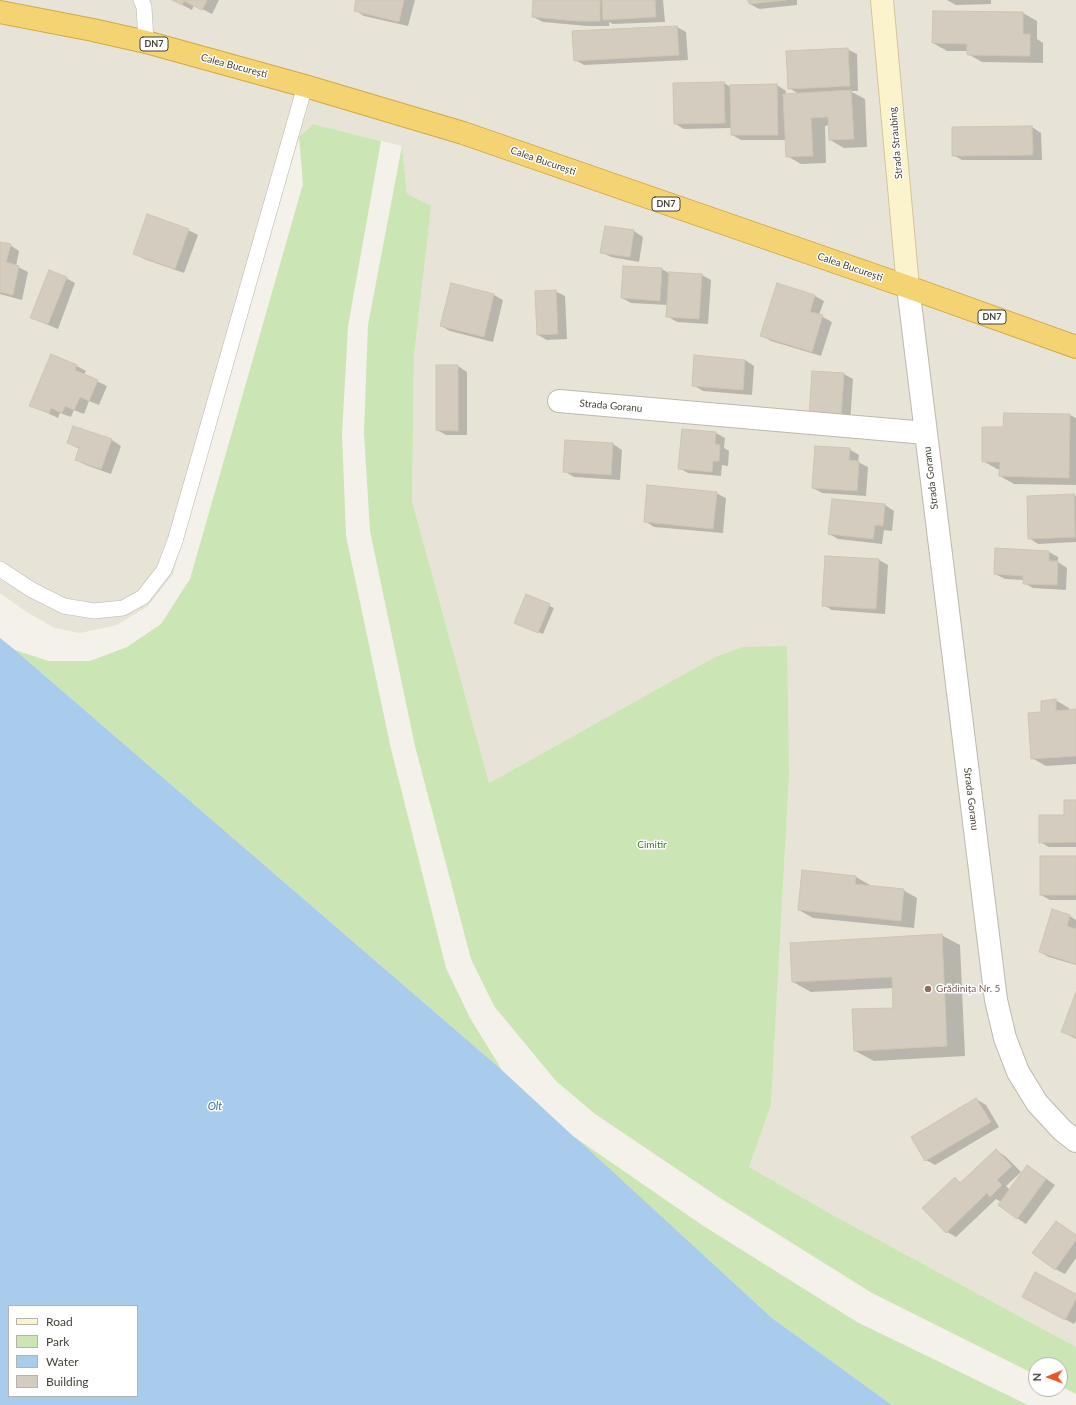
<!DOCTYPE html>
<meta charset="utf-8">
<style>
body{margin:0}
#map{position:relative;width:1076px;height:1405px;overflow:hidden;background:#f3f1e9;font-family:Lato,sans-serif}
canvas{display:block}
.legend{position:absolute;left:8px;top:1305px;width:130px;height:92px;box-sizing:border-box;background:#fff;border:1px solid #b5b3af;margin:0;padding:5px 7px;list-style:none;font-size:12px;color:#464238}
.legend li{display:flex;align-items:center;gap:8px;height:20px}
.legend b{width:20px;border:1px solid #b5b3af}
.north{position:absolute;left:1028px;top:1357px;width:40px;height:40px;box-sizing:border-box;background:#fff;border:1px solid #b5b3af;border-radius:50%;rotate:269deg;font-size:11px;font-weight:700;line-height:16px;text-align:center;color:#464238}
.north::after{content:'';display:block;margin:auto;width:14px;height:18px;background:#eb5427;clip-path:polygon(50% 0,100% 100%,50% 72%,0 100%)}
</style>
<div id="map">
<canvas width="1076" height="1405"></canvas>
<ul class="legend">
<li><b style="height:5px;background:#fbf3cb"></b>Road</li>
<li><b style="height:11px;background:#cbe5b4"></b>Park</li>
<li><b style="height:11px;background:#a9ccec"></b>Water</li>
<li><b style="height:11px;background:#d4cdbf"></b>Building</li>
</ul>
<div class="north">N</div>
</div>
<script>
const c = document.querySelector('canvas').getContext('2d');
c.lineJoin = 'round';
function fillPath(path, color) {
  c.fillStyle = color;
  c.fill(path, 'evenodd');
}
function poly(rows) {
  const path = new Path2D();
  for (const r of rows) {
    path.moveTo(r[0], r[1]);
    for (let i = 2; i < r.length; i += 2) path.lineTo(r[i], r[i + 1]);
  }
  return path;
}
function trace(path, color, width, dash) {
  c.strokeStyle = color;
  c.lineWidth = width;
  c.lineCap = dash ? 'butt' : 'round';
  c.setLineDash(dash || []);
  c.stroke(path);
}
function write(font, color, halo, rows, align = 'center') {
  c.font = font + ' Lato,sans-serif';
  c.lineWidth = 3;
  c.setLineDash([]);
  c.textBaseline = 'middle';
  c.strokeStyle = halo;
  c.fillStyle = color;
  for (const [text, x, y, turn = 0] of rows) {
    c.save();
    c.translate(x, y);
    c.rotate((+turn || 0) * Math.PI / 180);
    c.textAlign = isNaN(turn) ? turn : align;
    if (halo) c.strokeText(text, 0, 0);
    c.fillText(text, 0, 0);
    c.restore();
  }
}
fillPath(poly([
 [0,0,1076,0,1076,1347,831,1214,749,1167,771,1105,789,776,713,658,489,783,412,501,414,354,407,194,402,146,313,124,299,137,173,574,148,606,117,625,80,633,55,628,25,611,0,593]
]), '#e7e3d7');
fillPath(poly([
 [313,124,381,141,348,326,342,434,346,536,391,749,446,968,470,1018,502,1070,15,650,49,661,90,661,127,647,161,624,190,579,303,184,299,137],
 [402,146,407,194,431,206,414,354,412,501,489,783,713,658,743,647,787,646,789,776,771,1105,749,1167,831,1214,1076,1347,1076,1394,1060,1386,1060,1365,1036,1365,1036,1375,872,1293,720,1198,595,1114,556,1081,494,1006,471,959,415,746,370,531,364,432,368,325],
 [573,1136,702,1225,857,1322,1028,1405,892,1405,772,1318]
]), '#cbe5b4');
fillPath(poly([
 [0,638,15,650,502,1070,772,1318,892,1405,0,1405],
 [9,1306,137,1306,137,1396,9,1396]
]), '#a9ccec');
fillPath(poly([
 [498,1065,503,1069,585,1144,573,1136,502,1070]
]), '#f3f1e9');
fillPath(poly([
 [173,0,219,0,212,14,194,5,192,10],
 [357,0,415,0,408,26,364,16,355,10],
 [534,0,663,0,665,22,613,24,609,22,609,26,587,26,543,22,533,17],
 [749,0,797,0,797,5,759,9,750,4],
 [947,0,991,0,991,4,956,5],
 [1023,13,1037,21,1037,39,1043,43,1043,63,982,62,968,54,968,51,947,51,933,43],
 [677,27,686,32,688,60,584,65,575,60],
 [847,49,857,54,858,91,850,91,865,99,867,147,844,148,830,140,829,125,825,126,826,163,801,164,787,156,786,140,741,140,732,135,731,128,684,129,674,123,724,83,731,87,777,85,786,91,786,94,799,94,789,88],
 [1032,127,1041,133,1042,160,962,160,953,155],
 [188,230,198,235,184,273,144,259,134,253],
 [634,231,643,237,639,262,611,257,601,252],
 [0,243,10,245,19,251,16,266,28,272,22,300,0,294],
 [662,269,670,274,702,275,711,280,708,324,677,322,667,316,668,305,631,303,622,298],
 [66,278,75,283,58,329,41,322,32,317],
 [451,284,494,295,503,300,493,342,450,331,441,326],
 [555,291,565,296,567,339,547,340,538,335],
 [815,296,824,301,819,315,832,322,821,356,771,341,761,335],
 [52,355,77,366,86,371,84,375,107,386,99,405,89,401,84,414,74,410,71,417,60,413,58,418,31,405],
 [745,360,754,366,752,395,703,391,693,385],
 [437,366,458,366,467,372,467,435,446,435,437,430],
 [844,374,853,379,850,424,819,422],
 [1070,415,1076,418,1076,485,1014,484,1000,476,1000,469,997,469,983,461,1004,428],
 [74,427,112,440,121,446,111,474,86,465,76,460,80,449,68,443],
 [716,433,725,438,724,448,729,451,728,466,722,465,721,476,688,473,679,468],
 [566,441,613,444,622,450,620,480,574,477,564,471],
 [849,449,859,455,858,462,868,467,866,496,822,493,813,488],
 [716,493,726,498,723,533,654,527,645,521],
 [1074,495,1076,496,1076,542,1038,544,1029,538],
 [833,500,885,505,894,511,892,531,884,530,882,544,838,539,829,534],
 [1049,552,1058,557,1058,562,1067,568,1066,590,1033,588,1024,583,1024,580,1005,579,995,574],
 [879,560,888,565,885,614,832,610,823,605],
 [527,596,554,608,543,634,520,625],
 [1055,700,1069,708,1069,711,1076,710,1076,764,1046,766,1032,758,1042,713],
 [1076,801,1076,847,1049,847,1040,842,1065,816],
 [1076,857,1076,900,1050,900,1041,895],
 [856,877,870,885,870,887,903,890,917,898,914,928,813,918,799,910],
 [1053,911,1070,916,1076,920,1076,965,1049,957,1040,952],
 [941,935,960,945,965,1056,874,1061,855,1051,894,1009,893,988,811,992,793,982],
 [1076,995,1076,1039,1063,1032],
 [976,1099,986,1105,999,1127,935,1165,926,1160],
 [996,1150,1005,1156,1021,1172,1006,1186,1010,1190,1028,1166,1055,1185,1026,1224,1017,1218,1001,1202,996,1199,956,1237,947,1232,955,1179,962,1183],
 [1056,1222,1076,1235,1076,1258,1065,1274,1055,1269],
 [1076,1295,1076,1321,1074,1324,1032,1302]
]), '#0003');
const building = poly([
 [172,0,207,0,202,10,184,1,182,5,172,0],
 [356,0,404,0,399,22,354,11,356,0],
 [533,0,600,0,600,21,577,21,532,17,533,0],
 [602,0,655,0,656,17,603,20,602,0],
 [748,0,786,0,749,4,748,0],
 [933,11,1023,12,1023,34,1030,34,1030,56,967,55,967,44,932,43,933,11],
 [677,26,679,55,574,61,572,31,677,26],
 [848,48,850,86,788,89,786,51,848,48],
 [724,82,725,123,674,124,673,83,724,82],
 [777,84,778,135,731,135,730,85,777,84],
 [851,90,854,139,829,140,828,117,811,118,813,156,786,157,783,94,851,90],
 [1032,126,1033,155,952,156,952,127,1032,126],
 [147,214,189,229,175,269,133,254,147,214],
 [605,226,634,230,630,257,600,253,605,226],
 [0,242,11,244,6,262,19,266,13,295,0,292,0,242],
 [623,266,662,268,660,301,621,298,623,266],
 [49,270,67,277,48,324,30,318,49,270],
 [669,272,702,274,699,319,666,317,669,272],
 [451,283,494,294,484,337,440,326,451,283],
 [777,283,815,295,810,312,823,315,812,352,760,336,777,283],
 [556,290,558,334,537,335,535,291,556,290],
 [51,354,77,365,75,370,98,380,89,401,80,397,74,410,65,406,62,413,51,408,49,413,29,406,51,354],
 [694,355,745,360,743,390,692,386,694,355],
 [436,365,458,365,458,431,436,430,436,365],
 [812,371,844,373,841,419,809,417,812,371],
 [1004,413,1070,414,1069,478,999,476,1000,462,982,462,982,427,1003,427,1004,413],
 [73,426,112,439,101,469,75,460,79,448,67,443,73,426],
 [682,429,716,432,715,444,720,445,719,461,713,461,712,472,678,469,682,429],
 [565,440,613,443,611,475,563,472,565,440],
 [815,446,850,448,849,460,859,461,857,491,812,488,815,446],
 [647,485,717,492,713,529,644,522,647,485],
 [1074,494,1075,537,1028,539,1027,496,1074,494],
 [832,499,885,504,883,526,875,525,873,539,828,534,832,499],
 [995,548,1049,551,1049,561,1058,561,1057,585,1023,584,1023,576,994,574,995,548],
 [825,556,879,559,876,609,822,606,825,556],
 [526,594,550,604,538,633,514,623,526,594],
 [1056,699,1056,711,1076,709,1076,756,1031,759,1028,713,1041,712,1041,701,1056,699],
 [1064,800,1076,800,1076,842,1039,843,1039,815,1064,815,1064,800],
 [1040,856,1076,856,1076,895,1040,895,1040,856],
 [802,870,856,876,855,884,904,889,901,921,798,910,802,870],
 [1052,909,1070,915,1067,926,1076,929,1076,964,1039,952,1052,909],
 [942,934,947,1046,854,1051,852,1009,893,1008,892,977,792,982,790,943,942,934],
 [1076,992,1076,1037,1061,1032,1076,992],
 [976,1098,991,1122,925,1161,911,1137,976,1098],
 [996,1149,1012,1166,997,1180,1002,1185,990,1197,987,1193,946,1233,922,1208,955,1177,960,1183,996,1149],
 [1027,1165,1046,1179,1017,1219,998,1205,1027,1165],
 [1056,1221,1076,1235,1076,1240,1055,1270,1032,1253,1056,1221],
 [1035,1272,1076,1294,1076,1299,1065,1320,1022,1297,1035,1272]
]);
fillPath(building, '#d4cdbf');
trace(building, '#cec6b2', 1);
const lane = poly([
 [141,0,144,7,146,42],
 [0,569,32,590,64,606,94,611,123,608,143,597,164,570,175,541,305,86]
]);
const street = poly([
 [908,287,996,1000,1005,1038,1018,1072,1037,1103,1062,1130,1076,1141],
 [559,401,926,433]
]);
const secondary = poly([
 [882,0,908,287]
]);
const highway = poly([
 [0,12,93,30,146,42,305,86,463,133,908,287,1076,347]
]);
trace(lane, '#beb9ac', 16);
trace(street, '#beb9ac', 24);
trace(secondary, '#d0c69b', 24);
trace(highway, '#d3a943', 24);
trace(lane, '#fff', 15);
trace(street, '#fff', 22);
trace(secondary, '#fbf3cb', 22);
trace(highway, '#f4d373', 22);
for (const [x, y, r, color] of [
 [928,989,4,"#8d6e63"]
]) {
  const dot = new Path2D();
  dot.arc(x, y, r, 0, 2 * Math.PI);
  c.fillStyle = color;
  c.fill(dot);
  trace(dot, '#fff', 1.5);
}
for (const [x, y, w] of [
 [154,44,28],
 [666,204,28],
 [992,317,28]
]) {
  const box = new Path2D();
  box.roundRect(x - w / 2, y - 7, w, 14, 3);
  c.fillStyle = '#fff';
  c.fill(box);
  trace(box, '#464238', 1);
}
write('bold 9px', '#464238', null, [
 ["DN7",154,44],
 ["DN7",666,204],
 ["DN7",992,317]
]);
write('10px', '#464238', '#fff', [
 ["Calea București",234,66,15],
 ["Strada Straubing",896,143,-95],
 ["Calea București",543,161,19],
 ["Calea București",850,267,19],
 ["Strada Goranu",611,406,5],
 ["Strada Goranu",931,478,-97],
 ["Strada Goranu",971,799,83]
]);
write('10px', '#44742e', '#fff', [
 ["Cimitir",652,845]
]);
write('10px', '#785e54', '#fff', [
 ["Grădinița Nr. 5",936,989]
], 'left');
write('italic 11px', '#3772ab', '#fff', [
 ["Olt",215,1106]
]);
</script>
